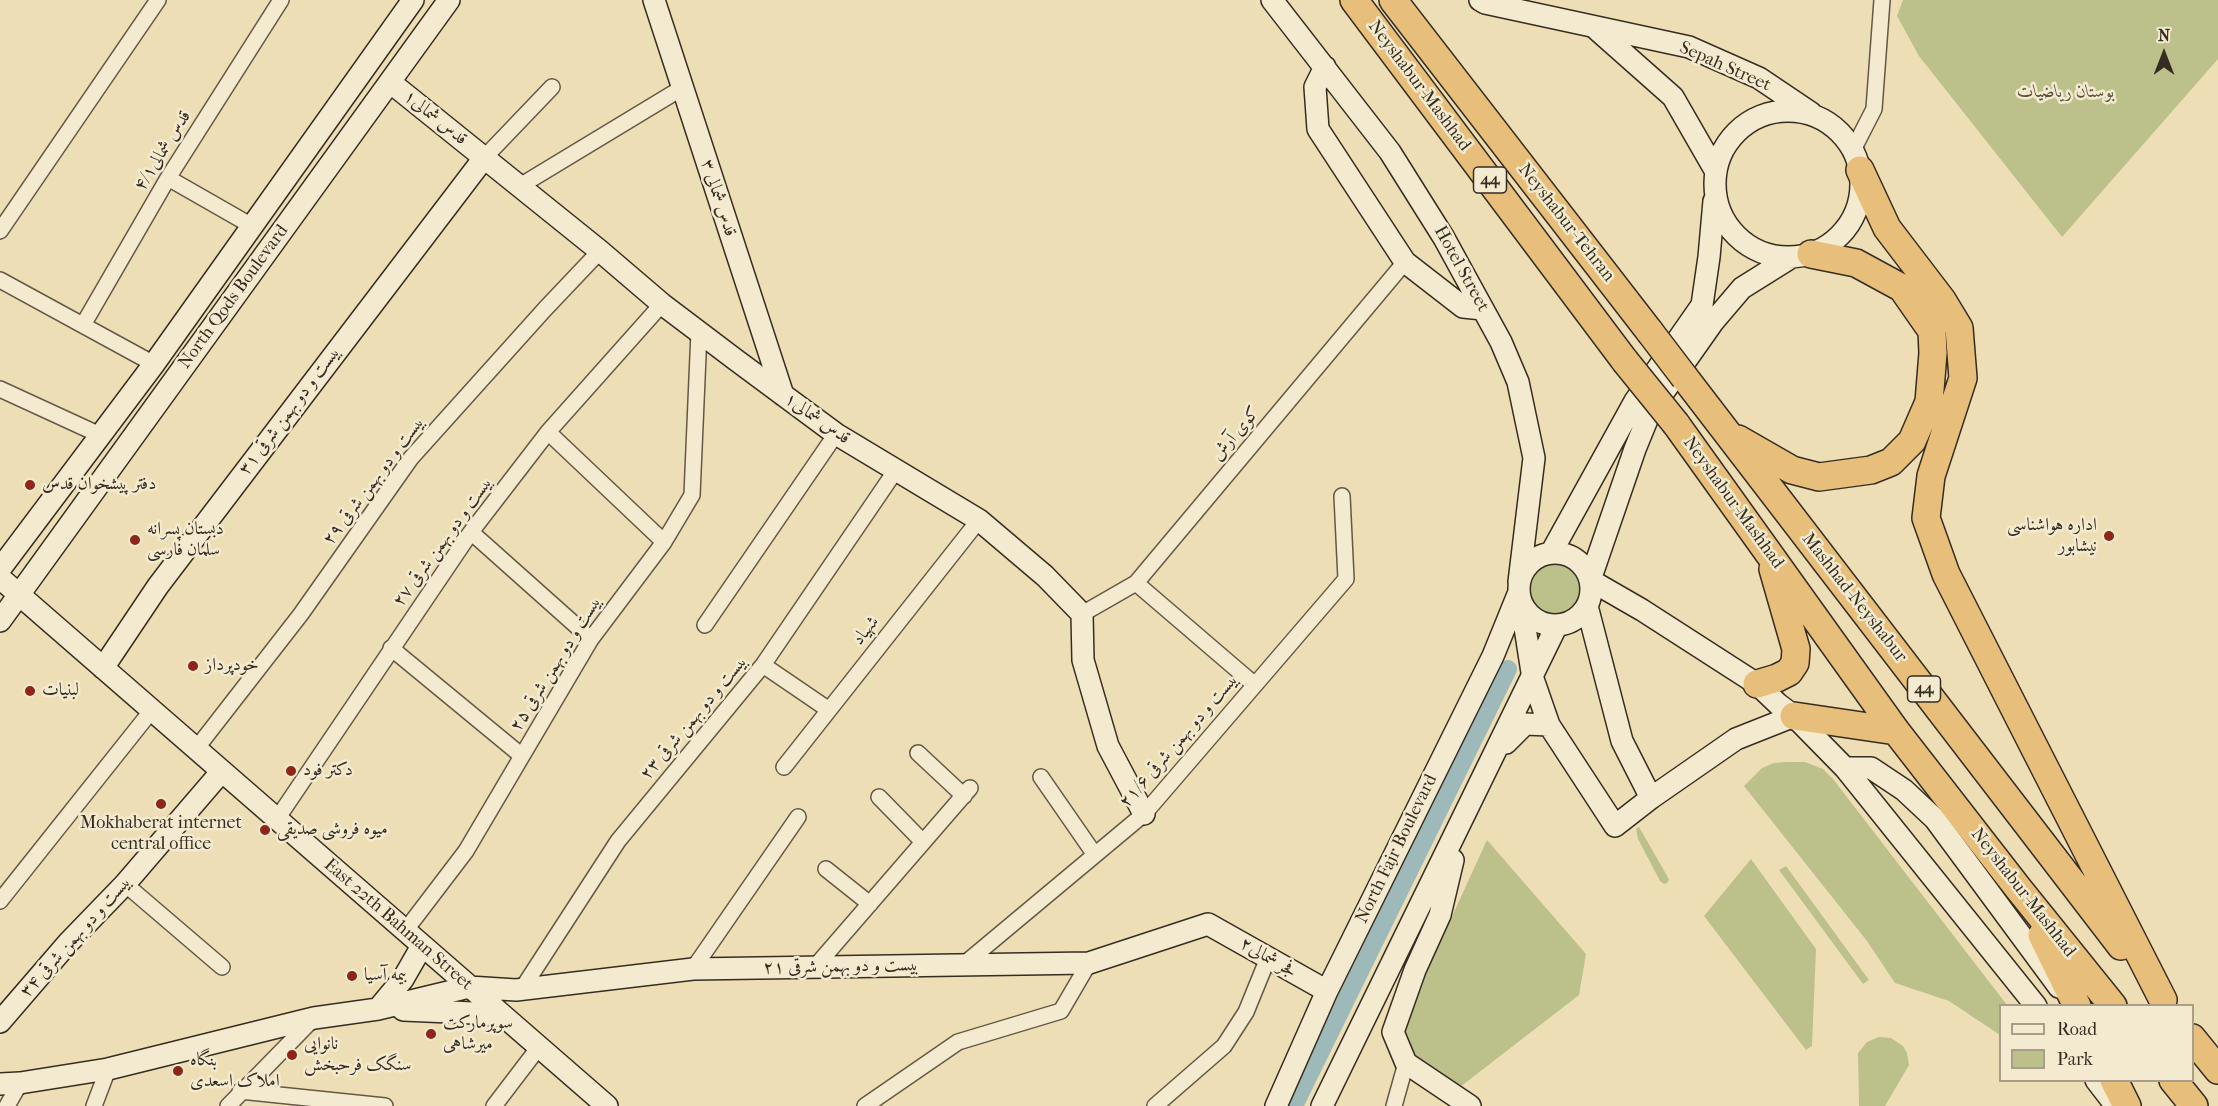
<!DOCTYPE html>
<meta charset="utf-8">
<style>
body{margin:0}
#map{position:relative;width:2218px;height:1106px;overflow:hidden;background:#eedeb5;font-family:"IM FELL French Canon",serif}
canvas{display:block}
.legend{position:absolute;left:1999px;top:1004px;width:195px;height:78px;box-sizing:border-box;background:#f4eacf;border:2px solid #a89e8a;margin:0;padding:8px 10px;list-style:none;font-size:18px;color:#362d22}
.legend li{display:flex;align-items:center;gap:12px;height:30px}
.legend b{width:30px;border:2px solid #a89e8a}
.north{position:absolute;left:2134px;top:24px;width:60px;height:60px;-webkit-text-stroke:4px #f4eacf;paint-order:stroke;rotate:0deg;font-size:16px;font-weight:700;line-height:24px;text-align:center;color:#362d22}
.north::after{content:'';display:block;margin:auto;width:21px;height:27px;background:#362d22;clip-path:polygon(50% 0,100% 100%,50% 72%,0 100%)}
</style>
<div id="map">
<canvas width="2218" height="1106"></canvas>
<ul class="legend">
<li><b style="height:8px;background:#f4eacf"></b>Road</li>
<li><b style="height:16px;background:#bcc08b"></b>Park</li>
</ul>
<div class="north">N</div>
</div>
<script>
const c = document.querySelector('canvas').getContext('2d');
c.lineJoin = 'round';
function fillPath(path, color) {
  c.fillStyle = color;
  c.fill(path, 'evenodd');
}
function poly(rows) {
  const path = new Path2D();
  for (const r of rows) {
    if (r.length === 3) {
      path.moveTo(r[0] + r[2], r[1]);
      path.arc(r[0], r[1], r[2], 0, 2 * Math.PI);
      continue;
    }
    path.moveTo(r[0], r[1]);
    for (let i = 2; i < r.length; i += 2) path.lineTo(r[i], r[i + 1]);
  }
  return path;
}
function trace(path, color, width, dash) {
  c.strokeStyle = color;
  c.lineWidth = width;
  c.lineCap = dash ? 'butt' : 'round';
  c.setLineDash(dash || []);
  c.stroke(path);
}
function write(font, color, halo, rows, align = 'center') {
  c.font = font + ' "IM FELL French Canon",Amiri,serif';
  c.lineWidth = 5;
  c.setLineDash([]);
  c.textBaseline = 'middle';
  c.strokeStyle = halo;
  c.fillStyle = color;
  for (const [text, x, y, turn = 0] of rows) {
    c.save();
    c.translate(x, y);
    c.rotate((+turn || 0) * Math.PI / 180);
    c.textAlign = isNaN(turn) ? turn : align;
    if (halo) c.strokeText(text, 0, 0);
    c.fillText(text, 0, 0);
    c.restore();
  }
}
fillPath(poly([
 [1903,0,2218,0,2218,59,2062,237,1919,56,1897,16],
 [1555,588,26],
 [1787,762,1805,762,1823,769,1833,779,2007,1005,2000,1006,2000,1035,1949,1001,1895,983,1867,941,1744,786,1762,768,1774,763],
 [1639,827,1666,874,1669,880,1667,883,1664,884,1660,881,1638,839,1636,829],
 [1487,840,1586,954,1579,995,1460,1087,1408,1050,1400,1030],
 [1751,859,1816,949,1812,1046,1806,1050,1704,916],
 [1786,866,1869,980,1863,984,1779,870],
 [1879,1037,1891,1038,1903,1046,1907,1053,1909,1065,1885,1106,1859,1106,1858,1053,1867,1042]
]), '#bcc08b');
trace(poly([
 [1294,1106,1508,669]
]), '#9eb9b9', 18);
const street = poly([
 [1853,150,1874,109,1882,0],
 [484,158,552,87],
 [168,178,252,226],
 [520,186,682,88],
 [0,231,158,0],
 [0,280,154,364],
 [83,325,168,178,281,0],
 [0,389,100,435],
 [548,432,664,542],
 [471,532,591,639],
 [1136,583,1255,685],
 [1082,614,1136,583,1405,262],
 [705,625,836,434],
 [391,648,522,756],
 [763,665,829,710],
 [196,749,301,614,411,458,545,309,600,251],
 [918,753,964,796],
 [784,767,979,520],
 [1041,777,1095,855],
 [879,797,923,842],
 [277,819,471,532,548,432,662,304],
 [826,869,870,904],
 [125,884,222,967],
 [0,901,152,710],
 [405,931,466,851,591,639,664,542,692,495,699,332],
 [962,966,1144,814,1346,579,1342,496],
 [815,967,970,788],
 [693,969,798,817],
 [522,989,618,841,763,665,896,470],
 [240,1091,385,1106],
 [7,1106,20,1083],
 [94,1106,108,1069],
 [228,1106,314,1018],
 [494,1106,539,1047],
 [865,1106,958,1042,1061,1011,1089,963],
 [1155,1106,1224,1046,1246,1012,1268,958],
 [1394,1106,1406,1063]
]);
const secondary = poly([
 [654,0,783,395],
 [1272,0,1390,152,1444,238,1501,342,1518,382,1534,458,1519,582],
 [1480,0,1485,3,1689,47,1759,78,1811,113],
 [1594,27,1673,97,1715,170],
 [1325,67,1315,87,1318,129,1405,262,1463,307,1483,309],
 [390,82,600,251,662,304,736,360,836,434,979,520,1045,576,1082,614,1083,660,1108,746,1144,814],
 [1788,184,73],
 [1790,258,1742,288,1713,322,1651,410,1635,449,1590,580,1642,610,1757,684,1778,704,1794,716,1845,768,2036,1006],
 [1555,589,36],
 [1551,553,1635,401,1702,305,1709,257,1714,201],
 [0,569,154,364,413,0],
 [0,578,607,1106],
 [1521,602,1533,679,1549,725,1615,826,1651,798,1736,739,1794,716],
 [1587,606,1622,741,1651,798],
 [0,621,449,0],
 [103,668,158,586,484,158],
 [1506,743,1525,724,1549,725],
 [1845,768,1871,768,1904,790,1935,819,2059,987],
 [1453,860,1440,915,1415,970,1393,1032,1406,1063,1470,1106],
 [378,1009,403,979,422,946],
 [403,1010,474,1013,503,1016],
 [0,1022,68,943,125,884,222,771],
 [2096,1080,2116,1106],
 [0,1084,20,1083,108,1069,314,1018,378,1009,469,987,516,990,693,969,1089,963,1208,924,1327,991],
 [1276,1106,1327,991,1493,656,1519,592],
 [1322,1106,1557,625]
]);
const highway = poly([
 [1354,0,1625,361],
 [1393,0,1650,332],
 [1860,170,1887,228,1942,300,1959,328,1963,378,1931,476,1926,518,1946,574,2163,1000],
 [1685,378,2121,946],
 [1676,424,1896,731,2018,888,2113,1006],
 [1738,439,1792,470,1819,477,1871,470,1891,462,1912,441,1929,402,1933,353,1932,331,1902,288,1856,263,1811,254],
 [1757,684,1777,678,1789,672,1795,663,1796,649,1773,569],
 [1794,716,1896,731],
 [2042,935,2077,1006],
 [2192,1038,2218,1070],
 [2114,1080,2127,1106],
 [2173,1080,2194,1106]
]);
trace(street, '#645947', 18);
trace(secondary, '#362d22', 24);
trace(highway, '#362d22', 30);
trace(street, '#f4eacf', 15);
trace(secondary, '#f4eacf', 21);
trace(highway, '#e7bf7a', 27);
const highwayBridge = poly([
 [1650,332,1685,378],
 [1625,361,1676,424]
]);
trace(highwayBridge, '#362d22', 30, []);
trace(highwayBridge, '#e7bf7a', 27);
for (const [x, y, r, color] of [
 [30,485,6,"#8f2418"],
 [2109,536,6,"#8f2418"],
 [135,540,6,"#8f2418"],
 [193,666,6,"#8f2418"],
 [30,691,6,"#8f2418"],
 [291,771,6,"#8f2418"],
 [161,804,6,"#8f2418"],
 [265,830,6,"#8f2418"],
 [352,976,6,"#8f2418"],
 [431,1034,6,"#8f2418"],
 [292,1055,6,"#8f2418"],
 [178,1071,6,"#8f2418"]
]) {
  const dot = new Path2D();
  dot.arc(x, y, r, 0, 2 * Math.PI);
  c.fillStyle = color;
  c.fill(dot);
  trace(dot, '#f4eacf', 2);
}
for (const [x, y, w] of [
 [1490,180,33],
 [1924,689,33]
]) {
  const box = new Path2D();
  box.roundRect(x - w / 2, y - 13, w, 26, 4.5);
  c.fillStyle = '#f4eacf';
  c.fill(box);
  trace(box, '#362d22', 1.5);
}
write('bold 16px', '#362d22', null, [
 ["44",1490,180],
 ["44",1924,689]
]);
write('18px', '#362d22', '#f4eacf', [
 ["Sepah Street",1725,67,24],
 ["Neyshabur-Mashhad",1419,86,53],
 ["قدس شمالی۱",435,118,39],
 ["قدس شمالی۴/۱",163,151,-58],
 ["قدس شمالی ۳",718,198,72],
 ["Neyshabur-Tehran",1566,223,52],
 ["Hotel Street",1461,269,61],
 ["North Qods Boulevard",234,297,-54],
 ["بیست و دو بهمن شرقی ۳۱",290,411,-53],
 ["قدس شمالی۱",817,419,35],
 ["کوی آرش",1236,434,-50],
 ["بیست و دو بهمن شرقی ۲۹",374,481,-53],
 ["Neyshabur-Mashhad",1733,503,54],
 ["بیست و دو بهمن شرقی ۲۷",443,542,-54],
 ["Mashhad-Neyshabur",1854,598,52],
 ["شهیاد",866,631,-52],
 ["بیست و دو بهمن شرقی ۲۵",556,664,-58],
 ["بیست و دو بهمن شرقی ۲۳",694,718,-50],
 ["بیست و دو بهمن شرقی ۲۱/۶",1179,741,-49],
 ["North Fajr Boulevard",1397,849,-64],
 ["Neyshabur-Mashhad",2023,893,52],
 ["East 22th Bahman Street",398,925,41],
 ["بیست و دو بهمن شرقی ۳۴",76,937,-48],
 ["فجر شمالی۲",1268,958,30],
 ["بیست و دو بهمن شرقی ۲۱",841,967,-1]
]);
write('italic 18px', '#58523c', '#f4eacf', [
 ["بوستان ریاضیات",2066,93]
]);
write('18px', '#362d22', '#f4eacf', [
 ["دفتر پیشخوان قدس",42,485],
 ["اداره هواشناسی",2097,526,"right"],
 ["نیشابور",2097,547,"right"],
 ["دبستان پسرانه",147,530],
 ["سلمان فارسی",147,551],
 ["خودپرداز",205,666],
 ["لبنیات",42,691],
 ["دکتر فود",303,771],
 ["Mokhaberat internet",161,824,"center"],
 ["central office",161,845,"center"],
 ["میوه فروشی صدیقی",277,830],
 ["بیمه آسیا",364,976],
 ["سوپرمارکت",443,1024],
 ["میرشاهی",443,1045],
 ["نانوایی",304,1045],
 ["سنگک فرحبخش",304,1066],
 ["بنگاه",190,1061],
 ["املاک اسعدی",190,1082]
], 'left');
</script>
